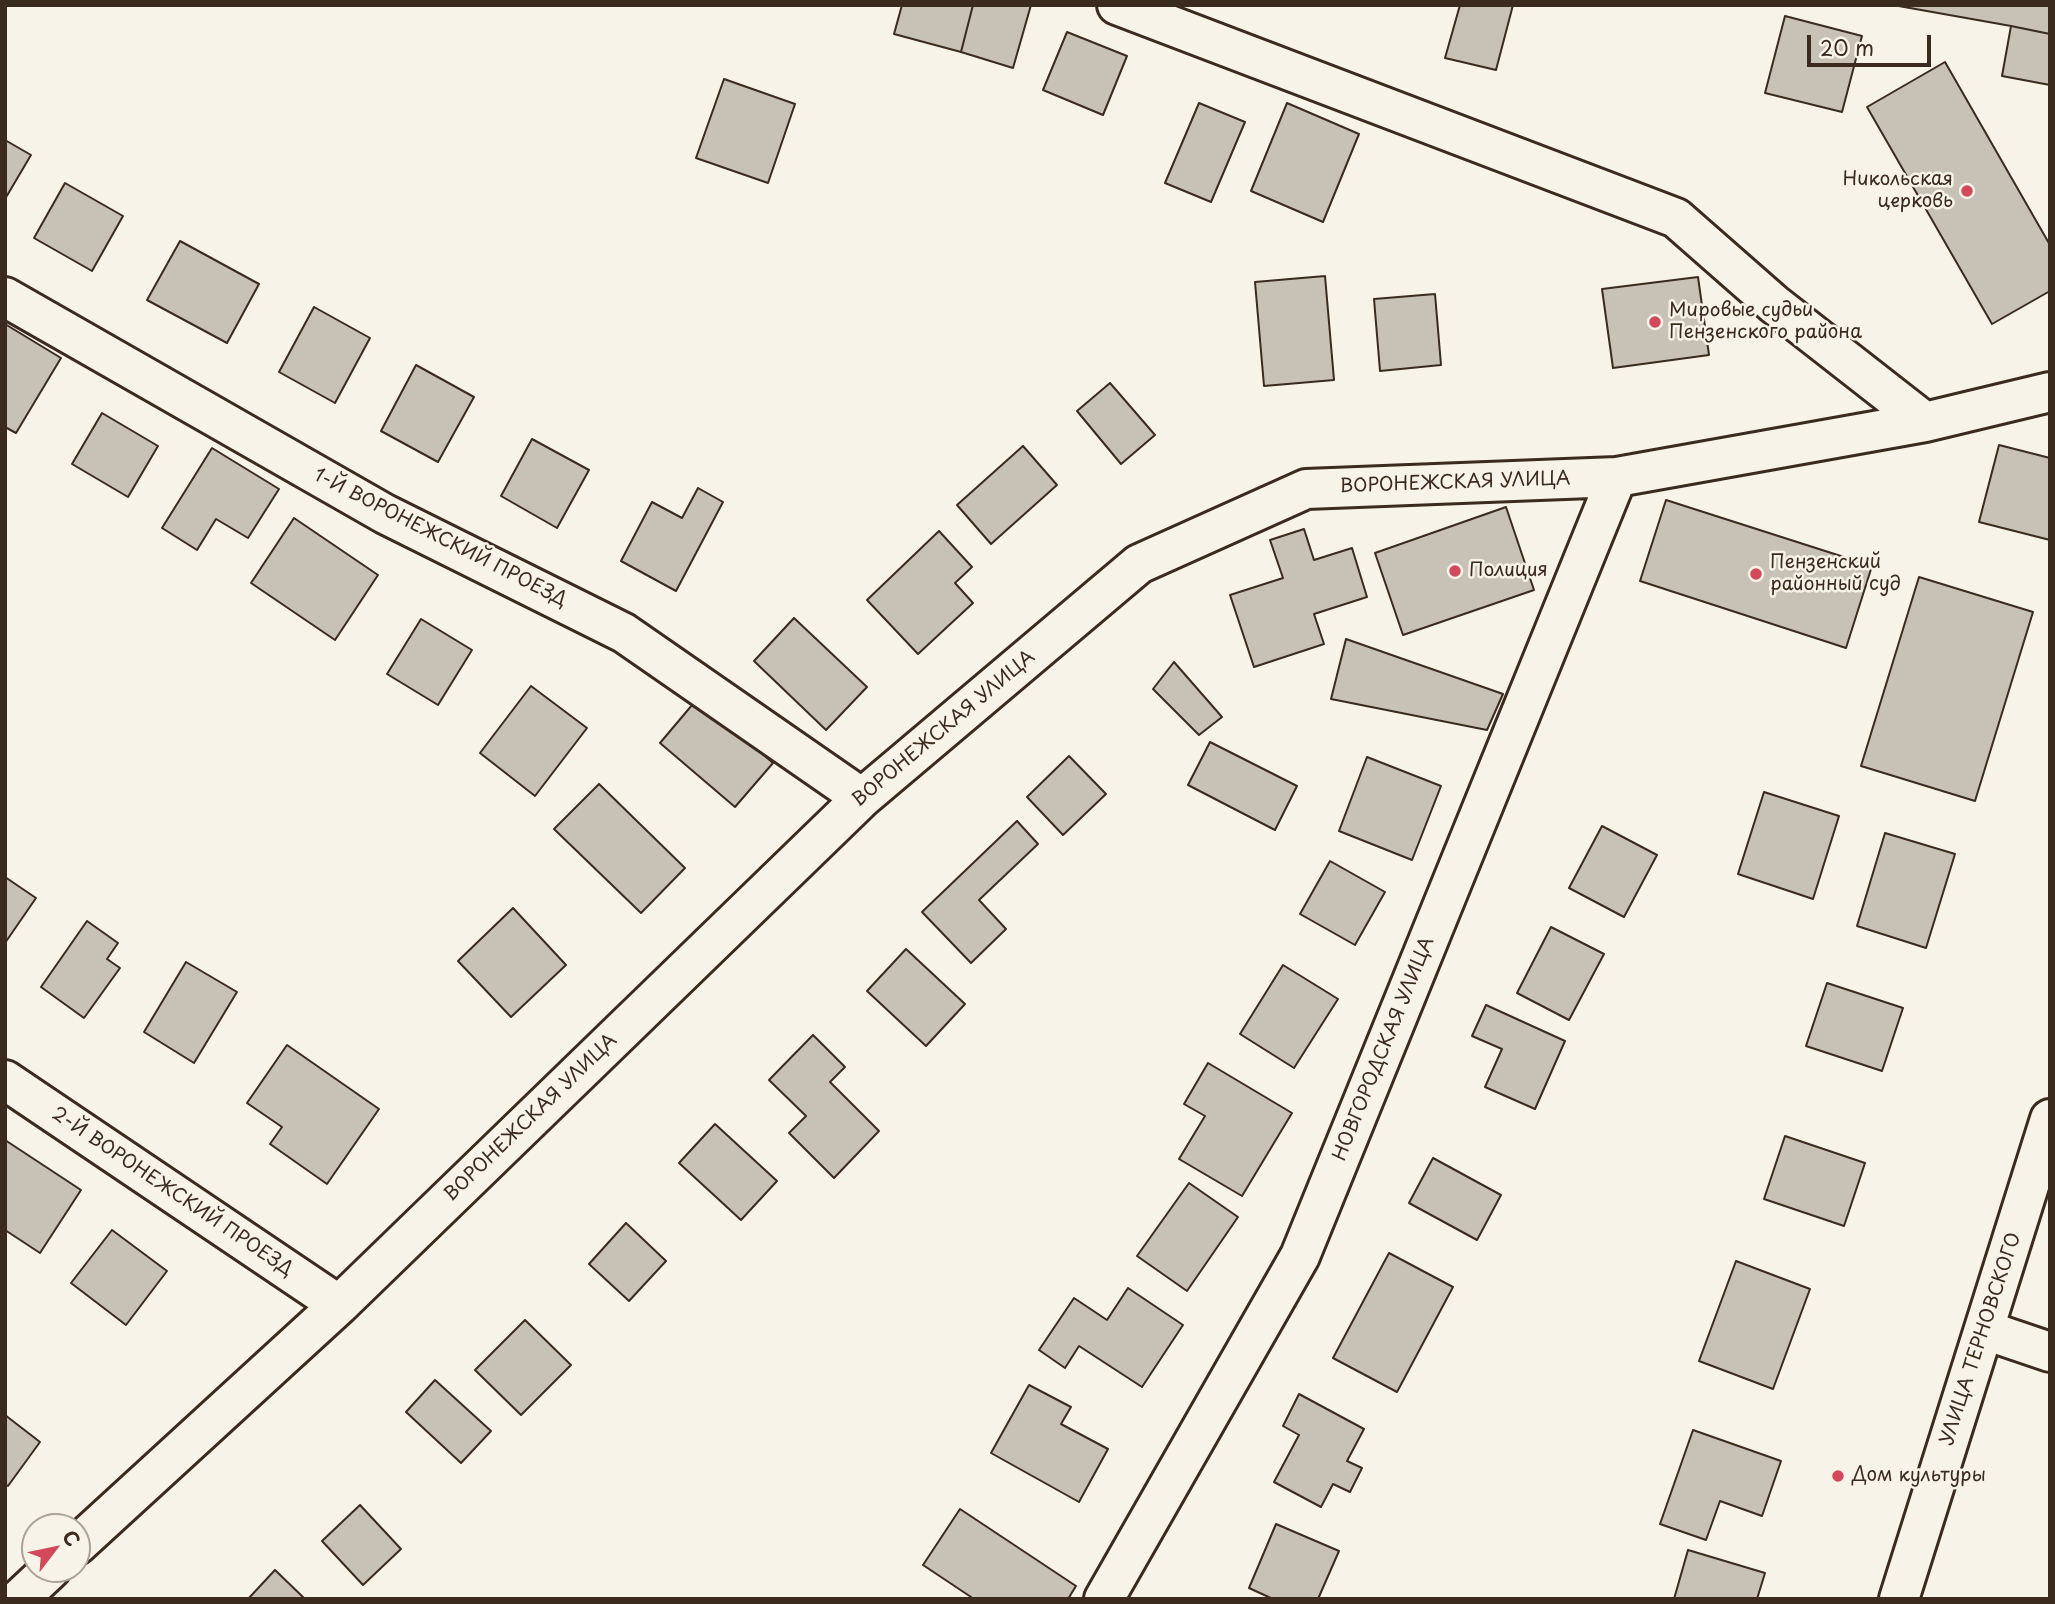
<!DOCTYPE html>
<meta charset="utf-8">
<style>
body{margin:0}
#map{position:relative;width:2055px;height:1604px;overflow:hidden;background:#f7f3e8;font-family:"Playpen Sans",sans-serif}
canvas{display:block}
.frame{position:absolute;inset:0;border:7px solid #3b2a1e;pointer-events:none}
.north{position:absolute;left:21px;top:1513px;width:70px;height:70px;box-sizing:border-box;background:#f7f3e8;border:2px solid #aca397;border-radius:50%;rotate:58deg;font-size:19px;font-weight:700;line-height:28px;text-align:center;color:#3b2a1e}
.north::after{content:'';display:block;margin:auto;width:24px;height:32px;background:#d1495b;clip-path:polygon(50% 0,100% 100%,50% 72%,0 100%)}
.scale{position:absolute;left:1807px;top:35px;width:124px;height:32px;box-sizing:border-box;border:4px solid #3b2a1e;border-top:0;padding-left:9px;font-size:21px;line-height:24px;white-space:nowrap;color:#3b2a1e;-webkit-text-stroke:5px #f7f3e8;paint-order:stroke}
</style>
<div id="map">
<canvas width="2055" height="1604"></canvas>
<div class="frame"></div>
<div class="north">С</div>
<div class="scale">20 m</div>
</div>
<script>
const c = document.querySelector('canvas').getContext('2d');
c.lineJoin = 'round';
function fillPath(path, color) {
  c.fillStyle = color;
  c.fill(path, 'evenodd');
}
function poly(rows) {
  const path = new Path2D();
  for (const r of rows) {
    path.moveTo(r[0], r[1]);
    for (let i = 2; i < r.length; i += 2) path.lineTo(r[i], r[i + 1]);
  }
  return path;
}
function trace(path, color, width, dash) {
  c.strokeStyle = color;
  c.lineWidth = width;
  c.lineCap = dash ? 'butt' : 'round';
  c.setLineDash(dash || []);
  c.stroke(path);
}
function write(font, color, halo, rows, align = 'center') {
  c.font = font + ' "Playpen Sans",sans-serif';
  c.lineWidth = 5;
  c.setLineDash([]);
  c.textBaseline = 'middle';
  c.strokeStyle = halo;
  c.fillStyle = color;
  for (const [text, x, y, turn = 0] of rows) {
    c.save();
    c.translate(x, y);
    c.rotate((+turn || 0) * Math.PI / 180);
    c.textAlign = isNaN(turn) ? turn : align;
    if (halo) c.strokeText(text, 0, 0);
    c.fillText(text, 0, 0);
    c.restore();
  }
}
const building = poly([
 [902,5,973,5,961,52,894,34,902,5],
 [973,5,1031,5,1013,68,961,52,973,5],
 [1460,5,1513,5,1496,70,1445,58,1460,5],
 [1893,5,2050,5,2050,34,2011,26,1893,5],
 [1785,16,1862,36,1842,112,1765,93,1785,16],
 [2011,26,2050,34,2050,85,2002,76,2011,26],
 [1067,32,1127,56,1103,115,1043,90,1067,32],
 [1945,62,2050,245,2050,291,1992,324,1867,107,1945,62],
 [724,79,795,104,768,183,696,158,724,79],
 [1199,103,1245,122,1211,202,1165,183,1199,103],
 [1287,103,1359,134,1323,222,1251,191,1287,103],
 [5,140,31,155,5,199,5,140],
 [65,183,123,216,92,271,34,238,65,183],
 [180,241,259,284,227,343,147,300,180,241],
 [1325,276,1334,380,1264,386,1255,282,1325,276],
 [1698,277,1709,355,1613,368,1602,289,1698,277],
 [1435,294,1441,365,1380,371,1374,299,1435,294],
 [314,307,370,338,335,403,279,372,314,307],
 [5,324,61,358,16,433,5,427,5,324],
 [416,365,474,397,438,462,381,431,416,365],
 [1110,383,1155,435,1121,464,1077,411,1110,383],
 [102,413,158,446,128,497,72,464,102,413],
 [532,439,589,470,557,528,501,496,532,439],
 [1999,445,2050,458,2050,540,1979,522,1999,445],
 [1023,446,1057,485,991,544,957,505,1023,446],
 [212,448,279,489,248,538,216,519,197,550,162,528,212,448],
 [698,488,723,502,676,591,621,561,652,502,682,518,698,488],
 [1666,500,1872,566,1846,648,1640,581,1666,500],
 [1506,507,1534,590,1403,635,1375,553,1506,507],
 [294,518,378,575,335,640,251,583,294,518],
 [1304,529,1314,560,1352,548,1367,597,1314,614,1324,644,1254,667,1230,595,1283,578,1270,540,1304,529],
 [939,531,972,567,955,583,973,603,918,654,867,600,939,531],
 [1919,577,2033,612,1975,801,1861,766,1919,577],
 [794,618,867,687,826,730,754,661,794,618],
 [421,619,472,650,438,705,387,674,421,619],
 [1346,639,1503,694,1487,730,1331,699,1346,639],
 [1174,662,1222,717,1199,735,1153,689,1174,662],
 [531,686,587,728,535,796,480,753,531,686],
 [698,698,773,763,735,807,660,743,698,698],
 [1210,742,1297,786,1275,830,1188,785,1210,742],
 [1069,756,1106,794,1063,835,1027,797,1069,756],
 [1367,757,1441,786,1412,860,1339,831,1367,757],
 [599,784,685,868,641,913,554,829,599,784],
 [1764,792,1839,816,1813,899,1738,874,1764,792],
 [1017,821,1038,844,979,900,1006,929,971,963,922,912,1017,821],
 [1602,826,1657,855,1624,917,1569,888,1602,826],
 [1885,833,1955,854,1926,948,1857,926,1885,833],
 [1330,861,1385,892,1355,945,1300,914,1330,861],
 [5,877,36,898,5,943,5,877],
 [513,908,566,965,511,1017,458,961,513,908],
 [87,921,118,943,107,959,120,968,84,1018,41,987,87,921],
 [1551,927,1604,954,1569,1020,1517,993,1551,927],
 [906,949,965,1004,926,1046,867,991,906,949],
 [186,962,237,992,194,1063,144,1032,186,962],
 [1283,965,1338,999,1294,1068,1240,1034,1283,965],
 [1827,983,1903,1008,1882,1071,1806,1046,1827,983],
 [1486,1005,1565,1041,1535,1109,1485,1087,1502,1049,1472,1036,1486,1005],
 [813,1035,845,1067,830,1082,879,1131,834,1178,789,1133,806,1116,769,1080,813,1035],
 [287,1045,379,1109,327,1184,270,1144,282,1127,247,1103,287,1045],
 [1208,1063,1292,1113,1242,1196,1179,1159,1205,1116,1184,1104,1208,1063],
 [715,1124,777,1181,741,1220,679,1163,715,1124],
 [1785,1136,1865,1163,1844,1226,1764,1199,1785,1136],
 [5,1140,81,1190,40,1253,5,1230,5,1140],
 [1433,1158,1501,1195,1477,1240,1409,1203,1433,1158],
 [1189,1183,1238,1217,1187,1291,1137,1256,1189,1183],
 [626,1223,666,1261,629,1301,589,1264,626,1223],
 [112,1230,167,1271,126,1325,71,1283,112,1230],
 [1389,1253,1453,1287,1397,1392,1333,1358,1389,1253],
 [1736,1261,1810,1289,1773,1389,1699,1361,1736,1261],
 [1128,1288,1183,1325,1142,1387,1079,1346,1065,1368,1039,1350,1074,1298,1107,1320,1128,1288],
 [525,1320,571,1365,521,1415,475,1370,525,1320],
 [435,1380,491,1431,461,1463,406,1412,435,1380],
 [1029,1385,1071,1407,1061,1424,1108,1449,1079,1502,991,1453,1029,1385],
 [1299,1394,1364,1429,1347,1461,1362,1468,1350,1492,1333,1484,1321,1507,1274,1482,1299,1435,1283,1426,1299,1394],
 [5,1415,40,1442,8,1486,5,1484,5,1415],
 [1693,1430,1781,1461,1762,1516,1720,1501,1706,1540,1660,1524,1693,1430],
 [360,1505,401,1549,363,1585,322,1541,360,1505],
 [960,1509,1076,1586,1068,1599,974,1599,923,1565,960,1509],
 [1276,1524,1339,1551,1318,1599,1273,1599,1249,1588,1276,1524],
 [1688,1550,1765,1573,1757,1599,1674,1599,1688,1550],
 [275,1570,305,1599,248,1599,275,1570]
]);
fillPath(building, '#c8c1b6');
trace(building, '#3b2a1e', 2);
const minor = poly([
 [1117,5,1676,218,1774,304,1925,422],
 [5,297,385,514,624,633,862,798],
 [5,1080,339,1305],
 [1985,1330,2050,1352],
 [77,1545,339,1305,862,798,1139,564,1306,489,1617,477,1925,422,2050,392],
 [19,1599,51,1569],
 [1104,1599,1300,1256,1617,477]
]);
const major = poly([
 [1899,1599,2050,1119]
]);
trace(minor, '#3b2a1e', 44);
trace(major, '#3b2a1e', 44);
trace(minor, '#f7f3e8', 38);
trace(major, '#f7f3e8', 38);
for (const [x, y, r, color] of [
 [1967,191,7,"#d1495b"],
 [1655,322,7,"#d1495b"],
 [1455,571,7,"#d1495b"],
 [1756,574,7,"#d1495b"],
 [1838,1476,7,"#d1495b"]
]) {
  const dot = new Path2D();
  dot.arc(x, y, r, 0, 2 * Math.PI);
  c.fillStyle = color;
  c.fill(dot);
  trace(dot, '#f7f3e8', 2.5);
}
write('19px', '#3b2a1e', '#f7f3e8', [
 ["Никольская",1953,180,"right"],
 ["церковь",1953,202,"right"],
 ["Мировые судьи",1669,311],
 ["Пензенского района",1669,333],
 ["Пензенский",1770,563],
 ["районный суд",1770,585],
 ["Полиция",1469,571],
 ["Дом культуры",1852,1476]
], 'left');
write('19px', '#3b2a1e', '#f7f3e8', [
 ["ВОРОНЕЖСКАЯ УЛИЦА",1455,483,-2],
 ["1-Й ВОРОНЕЖСКИЙ ПРОЕЗД",440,538,27],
 ["ВОРОНЕЖСКАЯ УЛИЦА",944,729,-40],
 ["НОВГОРОДСКАЯ УЛИЦА",1384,1049,-68],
 ["ВОРОНЕЖСКАЯ УЛИЦА",531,1118,-44],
 ["2-Й ВОРОНЕЖСКИЙ ПРОЕЗД",172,1192,34],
 ["УЛИЦА ТЕРНОВСКОГО",1981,1339,-72]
]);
</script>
